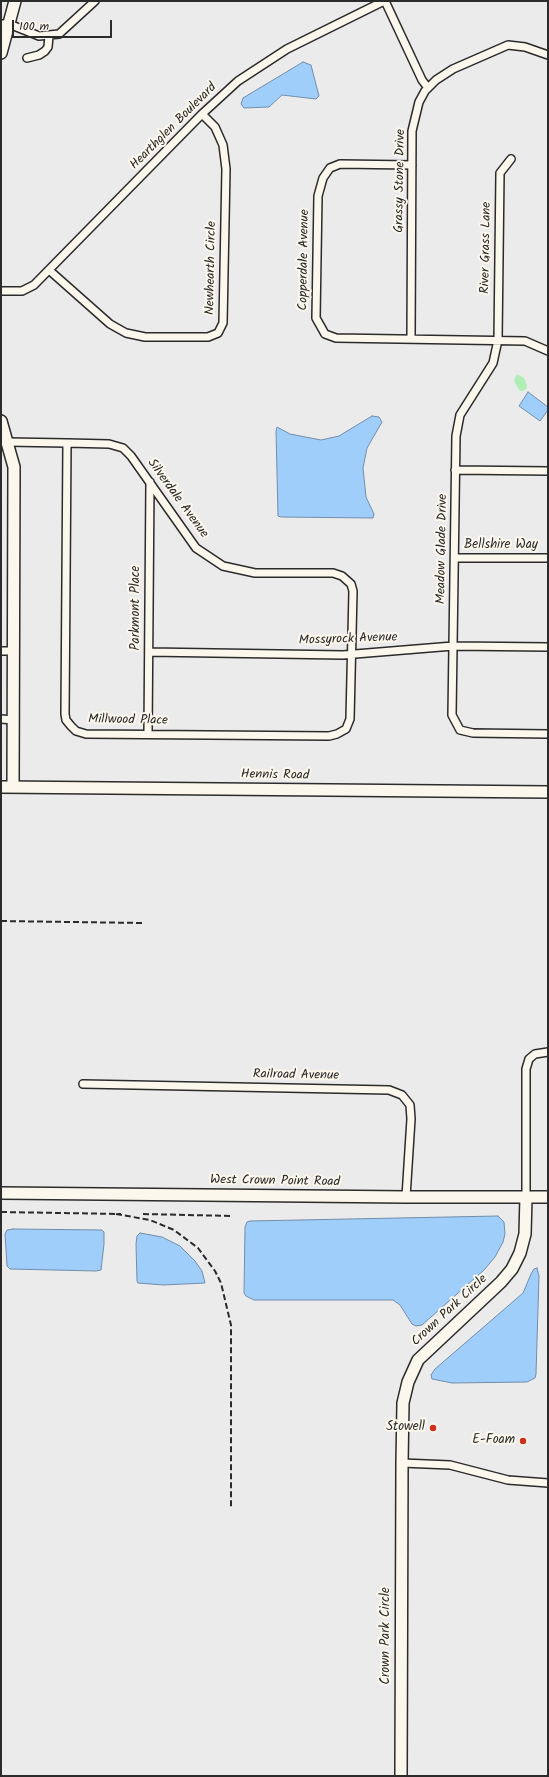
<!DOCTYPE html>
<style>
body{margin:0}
#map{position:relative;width:549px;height:1777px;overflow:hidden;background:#ecebec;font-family:Kalam,sans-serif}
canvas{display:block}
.frame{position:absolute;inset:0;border:2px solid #2b2b2b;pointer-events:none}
.scale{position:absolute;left:12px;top:20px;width:100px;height:18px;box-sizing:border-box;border:2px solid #2b2b2b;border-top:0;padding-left:5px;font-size:12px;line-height:14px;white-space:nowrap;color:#2b2b2b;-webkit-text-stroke:3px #fbf7ec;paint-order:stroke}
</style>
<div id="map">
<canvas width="549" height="1777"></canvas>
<div class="frame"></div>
<div class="scale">100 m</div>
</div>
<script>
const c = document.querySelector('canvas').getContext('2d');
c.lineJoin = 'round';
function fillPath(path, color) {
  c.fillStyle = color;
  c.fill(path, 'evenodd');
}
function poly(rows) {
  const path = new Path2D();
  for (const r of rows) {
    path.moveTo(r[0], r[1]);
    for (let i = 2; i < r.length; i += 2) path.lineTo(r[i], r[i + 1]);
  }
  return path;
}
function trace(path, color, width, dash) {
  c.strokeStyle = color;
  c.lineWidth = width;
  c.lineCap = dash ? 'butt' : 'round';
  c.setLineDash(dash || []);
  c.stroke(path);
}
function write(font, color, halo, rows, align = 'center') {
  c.font = font + ' Kalam,sans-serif';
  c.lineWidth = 4;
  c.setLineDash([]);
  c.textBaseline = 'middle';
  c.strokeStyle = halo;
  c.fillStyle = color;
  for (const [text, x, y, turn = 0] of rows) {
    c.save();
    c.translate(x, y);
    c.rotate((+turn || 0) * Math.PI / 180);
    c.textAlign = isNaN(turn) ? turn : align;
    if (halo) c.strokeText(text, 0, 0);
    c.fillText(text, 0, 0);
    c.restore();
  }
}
fillPath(poly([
 [517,374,524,378,527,385,527,388,523,391,520,391,516,385,514,380]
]), '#b0eeb5');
const water = poly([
 [303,62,311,65,319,96,316,99,282,95,269,107,244,108,241,104,243,98,303,62],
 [528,392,548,407,548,410,540,421,519,406,528,392],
 [372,416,379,417,382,422,367,448,363,468,366,497,374,514,373,518,281,517,278,516,276,431,277,427,290,434,321,440,339,436,372,416],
 [498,1216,504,1222,505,1234,503,1242,495,1257,484,1270,422,1325,416,1326,412,1324,400,1305,393,1300,254,1300,246,1296,244,1293,245,1227,247,1222,250,1221,498,1216],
 [13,1229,102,1230,104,1232,104,1244,101,1270,96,1271,10,1269,7,1266,5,1234,7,1230,13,1229],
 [140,1233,162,1237,180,1246,195,1261,202,1271,205,1283,163,1285,138,1283,137,1281,136,1244,137,1236,140,1233],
 [537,1268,539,1276,536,1374,535,1378,527,1382,452,1383,432,1379,431,1375,435,1369,523,1293,531,1274,534,1269,537,1268]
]);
fillPath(water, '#9fcefb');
trace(water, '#718da8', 1);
const street = poly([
 [385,1,422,80,428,88],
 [1,24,9,24,39,36,59,34,95,1],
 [27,58,39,55,45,51,48,47,49,36],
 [511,159,500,173,498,340,493,363,460,415,456,436,452,715,460,730,473,733,548,734],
 [412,165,340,164,330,168,323,178,318,196,316,318,325,334,336,338,525,341,548,351],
 [49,270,110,324,126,333,145,337,208,337,218,333,223,323,226,169,223,145,215,127,202,114],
 [1,291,22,291,34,285,202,114,238,81,287,49,384,1],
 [411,338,412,131,419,102,425,91,436,80,453,69,508,45,525,47,548,55],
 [7,442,67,443,109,444,123,448,131,456,196,548,223,566,255,573,333,573,342,576,351,584,353,591,350,719,346,729,337,734,329,736,86,734,76,731,71,726,66,720,65,714,67,443],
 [455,470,548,471],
 [455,558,548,558],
 [1,651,14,651],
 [149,652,343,655,453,646,548,647],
 [1,719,14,720],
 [148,734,150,482],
 [83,1084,389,1090,402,1095,410,1105,411,1119,406,1197],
 [526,1197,526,1069,529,1059,535,1054,548,1052],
 [402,1463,450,1465,508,1480,548,1483]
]);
const secondary = poly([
 [1,53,15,1],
 [1,421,14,467,13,787],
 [1,787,548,792],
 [1,1193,406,1197,548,1197],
 [401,1776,402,1463,403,1403,408,1382,418,1360,501,1282,512,1269,520,1253,525,1234,526,1197]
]);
trace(street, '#2b2b2b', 10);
trace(secondary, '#2b2b2b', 14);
trace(street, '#fbf7ec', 7);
trace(secondary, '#fbf7ec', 11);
trace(poly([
 [1,921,142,923],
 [1,1212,121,1214],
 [116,1214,150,1220,174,1230,198,1248,215,1271,221,1283,231,1325,231,1507],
 [143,1214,233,1216]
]), '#2b2b2b', 2, [6, 3]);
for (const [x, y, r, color] of [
 [433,1428,4,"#c8321e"],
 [523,1441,4,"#c8321e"]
]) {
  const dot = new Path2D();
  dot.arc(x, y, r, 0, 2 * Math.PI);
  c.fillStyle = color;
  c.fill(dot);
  trace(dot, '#fbf7ec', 1.5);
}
write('13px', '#2b2b2b', '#fbf7ec', [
 ["Hearthglen Boulevard",174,127,-45],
 ["Grassy Stone Drive",401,181,-89],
 ["River Grass Lane",487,248,-89],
 ["Copperdale Avenue",305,260,-89],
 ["Newhearth Circle",212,268,-89],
 ["Silverdale Avenue",177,499,54],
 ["Bellshire Way",501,546],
 ["Meadow Glade Drive",443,549,-89],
 ["Parkmont Place",137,608,-90],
 ["Mossyrock Avenue",348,640,-2],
 ["Millwood Place",128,721,1],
 ["Hennis Road",275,776,1],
 ["Railroad Avenue",296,1076,1],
 ["West Crown Point Road",275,1182,1],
 ["Crown Park Circle",450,1311,-43],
 ["Crown Park Circle",387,1636,-90]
]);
write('13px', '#2b2b2b', '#fbf7ec', [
 ["Stowell",425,1428],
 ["E-Foam",515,1441]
], 'right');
</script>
